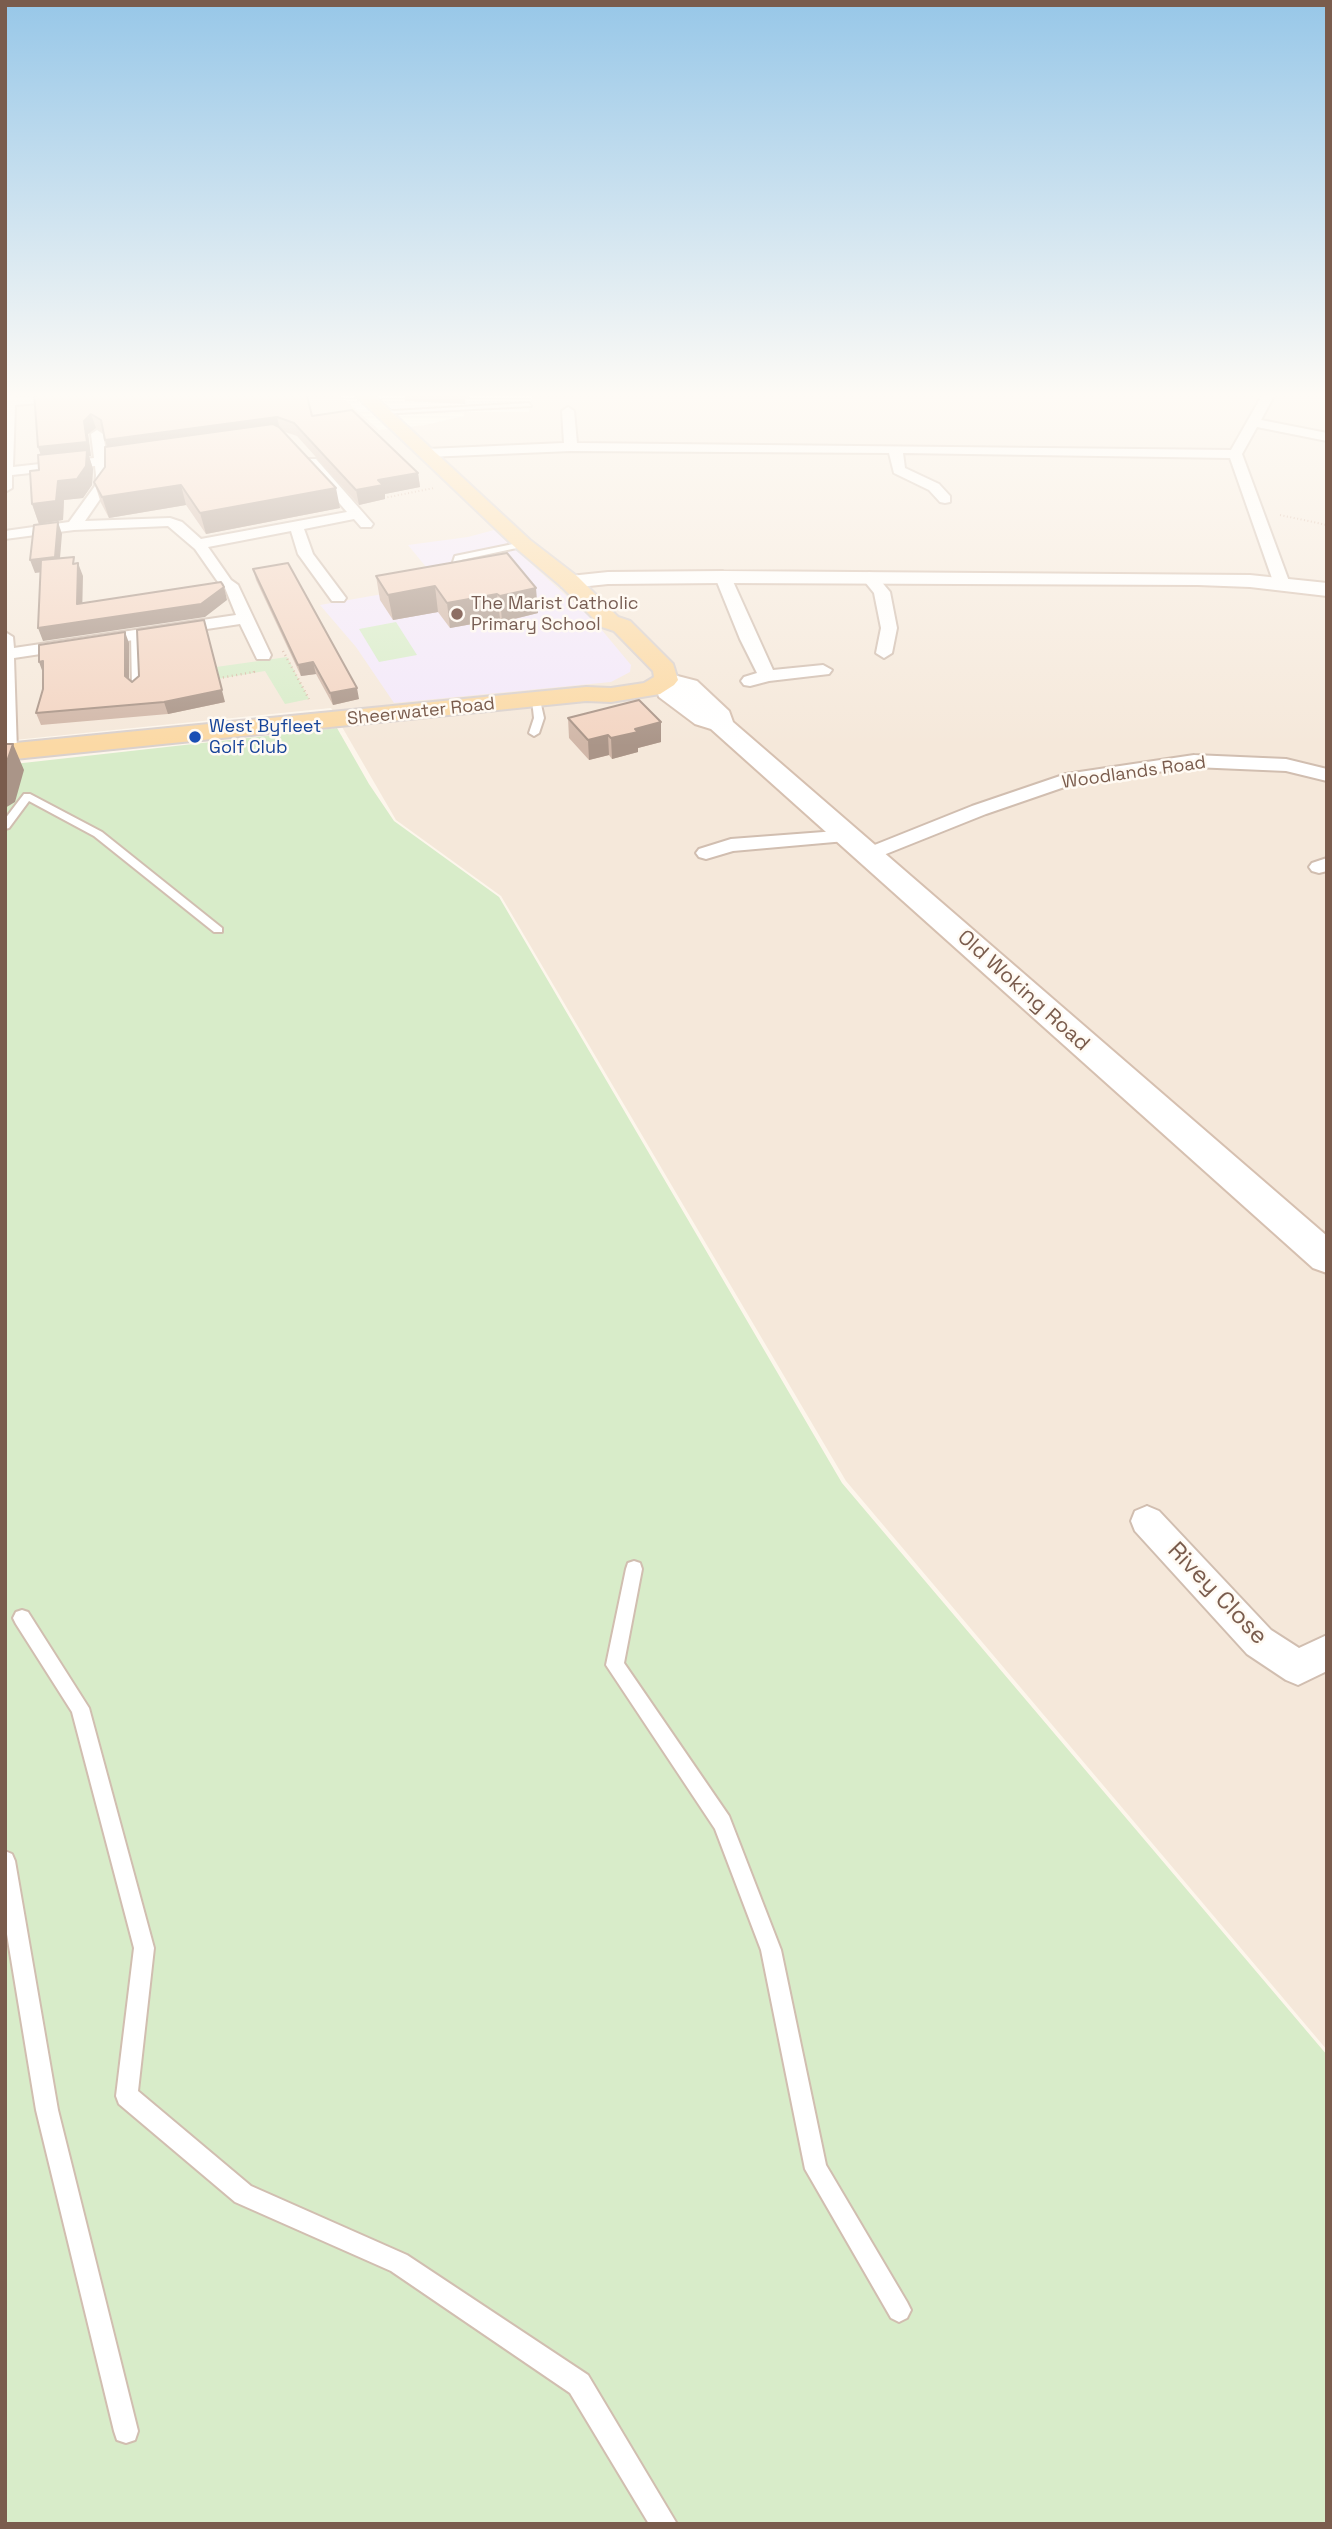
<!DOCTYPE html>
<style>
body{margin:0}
#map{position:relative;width:1332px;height:2529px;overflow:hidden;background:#fdf6ec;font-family:"Space Grotesk",sans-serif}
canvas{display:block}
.frame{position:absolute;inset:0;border:7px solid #7a5c4d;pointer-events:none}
</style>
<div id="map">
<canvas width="1332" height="2529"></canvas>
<div class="frame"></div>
</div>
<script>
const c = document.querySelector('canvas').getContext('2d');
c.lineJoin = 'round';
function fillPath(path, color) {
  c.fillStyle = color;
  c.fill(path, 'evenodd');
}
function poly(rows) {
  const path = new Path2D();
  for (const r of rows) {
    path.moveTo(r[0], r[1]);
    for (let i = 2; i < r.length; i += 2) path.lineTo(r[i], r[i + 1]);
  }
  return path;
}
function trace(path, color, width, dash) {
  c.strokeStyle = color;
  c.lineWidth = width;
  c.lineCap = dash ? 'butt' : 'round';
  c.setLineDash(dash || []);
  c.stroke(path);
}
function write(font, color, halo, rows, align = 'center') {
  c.font = font + ' "Space Grotesk",sans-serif';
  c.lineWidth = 5;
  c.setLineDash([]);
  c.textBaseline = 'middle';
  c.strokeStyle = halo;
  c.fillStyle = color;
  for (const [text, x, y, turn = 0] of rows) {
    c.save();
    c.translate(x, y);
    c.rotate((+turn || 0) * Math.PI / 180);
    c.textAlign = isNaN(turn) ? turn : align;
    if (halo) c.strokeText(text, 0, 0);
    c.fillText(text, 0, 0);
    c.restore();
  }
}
fillPath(poly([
 [5,392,336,392,379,430,425,425,464,416,463,412,529,412,533,392,1327,392,1327,2050,846,1481,501,896,396,820,331,708,5,741]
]), '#f5e8da');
fillPath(poly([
 [494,530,596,623,631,665,630,672,611,682,394,703,356,647,320,605,440,584,408,545,468,537]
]), '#f3e8fa');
fillPath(poly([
 [396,622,417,655,379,662,359,629],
 [287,657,309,699,285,704,265,671,176,686,216,667],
 [337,728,369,784,394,821,499,897,842,1483,1327,2055,1327,2524,5,2524,5,765]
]), '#d8ecc9');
const lane = poly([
 [529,403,531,406,379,414,376,412,529,403],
 [523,542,526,542,526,546,461,560,460,565,472,573,468,576,462,576,452,565,455,556,523,542],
 [131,634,138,636,140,688,136,691,132,688,131,634],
 [536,697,540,700,544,718,539,733,534,736,529,733,534,718,532,700,536,697],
 [24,794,30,794,102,832,222,928,222,932,214,932,94,836,29,801,9,828,5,829,5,819,24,794],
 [634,1561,640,1563,642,1569,624,1663,729,1816,781,1950,826,2165,907,2302,911,2310,907,2318,899,2322,891,2318,805,2169,761,1950,715,1829,606,1665,626,1569,628,1563,634,1561],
 [22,1610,28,1612,89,1708,154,1948,138,2091,251,2186,407,2255,588,2375,677,2524,649,2524,570,2393,391,2271,235,2202,119,2104,116,2096,134,1948,72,1712,16,1624,13,1618,16,1612,22,1610],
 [5,1851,12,1854,15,1861,58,2110,138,2431,135,2440,126,2443,117,2440,114,2431,36,2110,5,1922,5,1851]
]);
const street = poly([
 [5,392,15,392,15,398,74,392,80,396,74,400,15,405,13,467,94,458,91,434,97,430,103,434,107,457,142,453,149,457,142,461,108,465,109,486,85,521,170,518,182,522,201,539,347,512,304,462,306,459,316,459,373,524,371,527,361,527,354,519,304,529,313,554,346,598,344,601,332,601,298,554,291,531,208,547,231,580,238,585,271,655,269,659,257,659,240,624,14,658,17,752,15,756,5,757,5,632,13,637,14,648,236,615,223,583,218,582,195,549,168,526,74,530,5,539,5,531,69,522,95,486,96,475,95,466,12,475,12,488,5,492,5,392],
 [1264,392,1276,392,1261,420,1327,433,1327,441,1257,427,1242,454,1290,584,1282,589,1274,584,1230,458,903,453,905,468,939,484,950,496,950,502,945,503,940,502,929,490,894,473,889,453,571,451,427,457,420,453,427,449,564,443,562,411,568,407,574,411,577,443,1231,450,1264,392],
 [723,572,731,577,773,670,823,665,832,670,829,674,769,681,750,686,744,685,741,681,744,677,757,673,740,639,715,577,723,572],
 [869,572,875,574,890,592,897,628,892,653,884,658,876,653,881,628,874,593,861,577,869,572],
 [1194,755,1286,759,1327,769,1327,781,1286,771,1194,767,1076,783,986,814,876,858,869,860,862,858,859,854,862,850,972,806,1066,774,1194,755],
 [850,830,857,832,860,836,857,840,733,851,706,859,699,857,696,853,699,849,731,839,850,830],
 [1327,858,1327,871,1319,873,1312,871,1309,867,1312,863,1327,858],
 [1147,1506,1159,1511,1271,1630,1299,1648,1327,1635,1327,1671,1298,1685,1286,1680,1247,1654,1135,1531,1131,1521,1135,1511,1147,1506]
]);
const secondary = poly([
 [723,571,1250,575,1327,583,1327,596,1250,587,1198,585,723,583,608,584,570,588,562,587,559,582,562,577,570,576,608,572,723,571],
 [666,673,697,681,729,711,733,722,1327,1236,1327,1273,1313,1268,711,729,695,724,659,697,654,680,658,675,666,673]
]);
const primary = poly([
 [352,392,370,392,530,540,578,577,618,617,630,621,673,664,678,680,674,685,660,694,611,702,586,701,5,760,5,744,586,687,611,688,644,683,654,677,653,671,614,631,602,627,562,587,516,548,352,392]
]);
trace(lane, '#d1beb0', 4);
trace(street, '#d1beb0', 4);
trace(secondary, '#d6c0b0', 4);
trace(primary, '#dad1cd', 4);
trace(poly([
 [384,498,434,488],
 [1280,515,1327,525]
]), '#d9b8a5', 2, [1, 2.5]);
trace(poly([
 [283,651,309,699],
 [214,679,254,672,253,669]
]), '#d9b8a5', 2.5, [1, 3.5]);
fillPath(lane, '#fff');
fillPath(street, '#fff');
fillPath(secondary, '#fff');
fillPath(primary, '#fbd9a5');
fillPath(poly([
 [34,392,312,416,418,473,420,487,385,494,385,499,359,505,297,436,285,432,340,508,206,534,186,505,109,518,101,503,94,482,105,467,107,447,104,432,96,428,88,434,91,456,89,456,93,469,92,485,83,498,64,500,63,520,39,524,32,504,41,455,38,447],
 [382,392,470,392,469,398,466,398,465,404,405,401,405,395,386,395],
 [507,553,538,613,502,622,500,619,450,628,438,612,393,620,380,600,376,576],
 [253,569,359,699,333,705,316,674,301,676,256,580],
 [129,643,129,679,132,682,225,702,168,714,41,725,36,713,43,689],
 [568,718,661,722,661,742,638,748,638,752,612,759,609,755,589,760,569,738]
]), '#d1b7a8');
fillPath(poly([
 [91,414,96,428,88,434,91,456,89,456,93,469,92,485,83,498,64,500,63,520,39,524,32,504,58,481,43,461,38,447,84,421],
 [277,417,280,430,109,454,105,440],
 [418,473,420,487,385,494,385,499,359,505,356,490,378,480],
 [181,485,186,505,109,518,102,497],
 [336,488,340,508,206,534,200,513],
 [58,522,62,534,59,570,35,573,30,560],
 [78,563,83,576,82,617,77,604],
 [435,586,438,612,393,620,388,595],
 [224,587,227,600,205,617,43,641,38,628],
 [536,588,538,613,502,622,500,596],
 [497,594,500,619,450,628,447,603],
 [204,620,225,702,168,714,164,702],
 [125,632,129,643,129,688,125,676],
 [43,661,43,673,39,662],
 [313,662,316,674,301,676,298,665],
 [357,688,359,699,333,705,330,693],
 [661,722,661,742,638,748,638,752,612,759,611,738,635,729],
 [608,735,609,755,589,760,588,740],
 [13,744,24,770,15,802,5,808,5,767]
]), '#aa9588');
const building = poly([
 [34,392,306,392,312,416,352,410,418,473,378,480,383,485,356,490,294,423,277,417,105,440,101,420,91,414,84,421,87,442,38,447,34,392],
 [273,424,279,427,336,488,200,513,181,485,102,497,94,482,105,467,105,447,273,424],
 [87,450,86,466,77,479,58,481,56,501,32,504,30,471,39,470,38,455,87,450],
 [58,522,55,557,30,560,34,525,58,522],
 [507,553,536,588,500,596,497,594,447,603,435,586,388,595,376,576,507,553],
 [74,557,73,564,78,563,77,604,221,582,224,587,201,604,38,628,41,560,74,557],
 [288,563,357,688,330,693,313,662,298,665,253,569,288,563],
 [204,620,222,690,164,702,36,713,43,689,43,661,39,662,39,645,125,632,125,676,132,682,139,676,137,630,204,620],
 [639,700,661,722,635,729,638,732,611,738,608,735,588,740,568,718,639,700],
 [5,744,13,744,5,767,5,744]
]);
fillPath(building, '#f3d5c3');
trace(building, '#aa9588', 2);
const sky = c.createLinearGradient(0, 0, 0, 746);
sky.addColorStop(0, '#97c7e8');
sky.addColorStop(0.53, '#fefbf6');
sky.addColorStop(1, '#fefbf600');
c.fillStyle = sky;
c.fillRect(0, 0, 1332, 746);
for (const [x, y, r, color] of [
 [457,614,7,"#8d6e63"],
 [195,737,7,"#1a4fb4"]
]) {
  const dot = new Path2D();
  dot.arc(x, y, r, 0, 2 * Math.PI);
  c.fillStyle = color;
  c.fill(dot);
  trace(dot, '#fffaf3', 2.5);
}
write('18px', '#785e54', '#fffaf3', [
 ["The Marist Catholic",471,604],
 ["Primary School",471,625]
], 'left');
write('18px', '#7a5c4d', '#fffaf3', [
 ["Sheerwater Road",421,712,-6],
 ["Woodlands Road",1134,773,-8]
]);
write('18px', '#164399', '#fffaf3', [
 ["West Byfleet",209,727],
 ["Golf Club",209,748]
], 'left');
write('21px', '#7a5c4d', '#fffaf3', [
 ["Old Woking Road",1023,991,42]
]);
write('24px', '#7a5c4d', '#fffaf3', [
 ["Rivey Close",1217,1594,46]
]);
</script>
